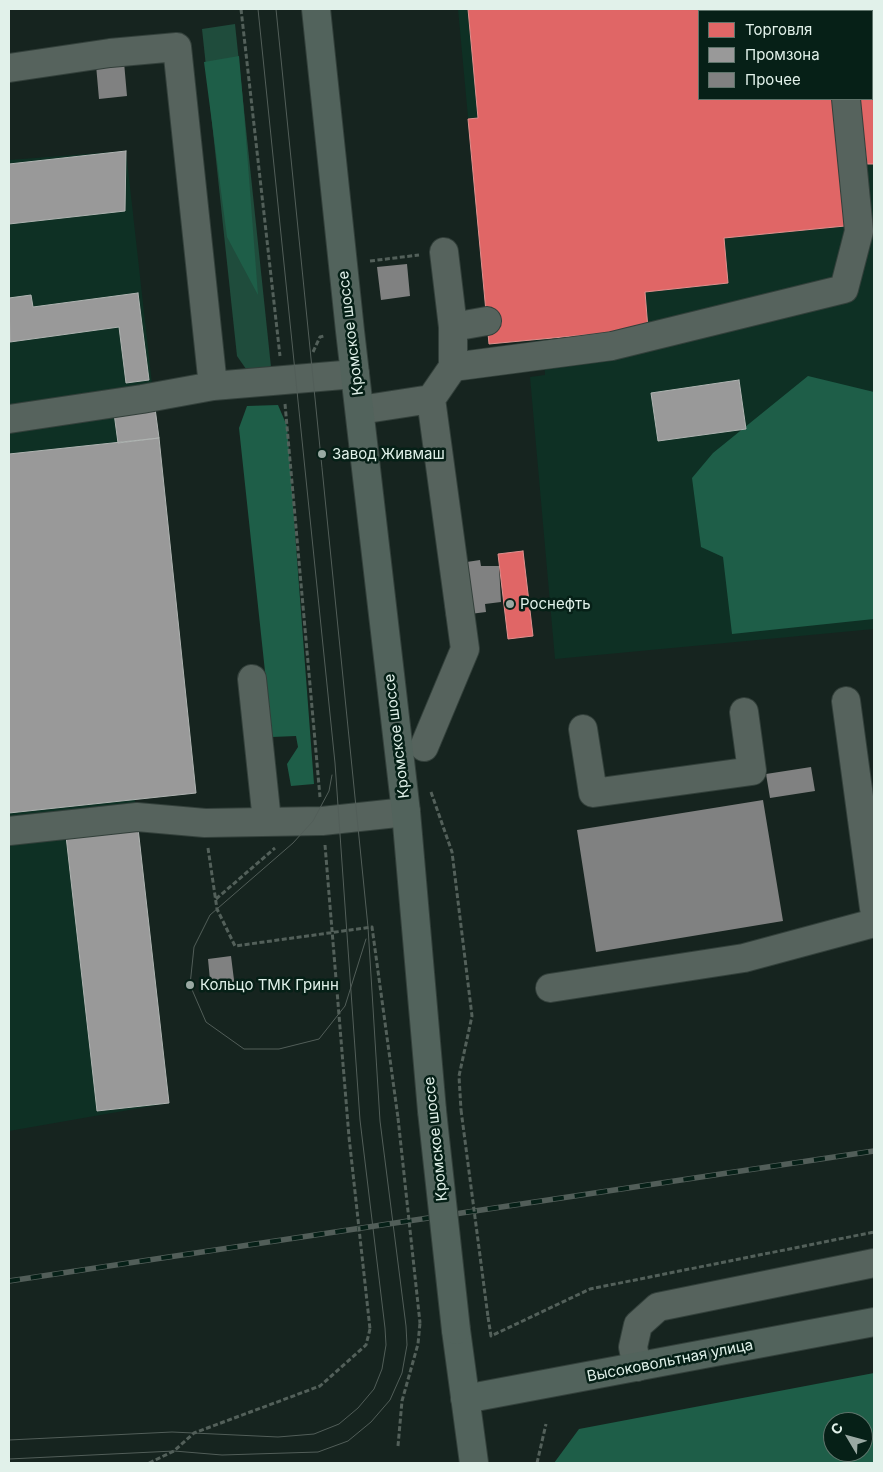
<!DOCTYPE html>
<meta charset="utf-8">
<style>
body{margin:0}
#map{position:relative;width:883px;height:1472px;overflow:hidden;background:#16241f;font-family:Inter,sans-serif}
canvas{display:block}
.frame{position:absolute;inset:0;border:10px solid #e1f1ea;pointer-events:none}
.legend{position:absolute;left:698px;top:10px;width:175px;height:90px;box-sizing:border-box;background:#062017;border:1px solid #5e746b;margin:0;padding:6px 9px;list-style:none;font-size:15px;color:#e1f1ea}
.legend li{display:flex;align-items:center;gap:10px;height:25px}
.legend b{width:25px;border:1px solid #5e746b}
.north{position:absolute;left:823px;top:1412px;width:50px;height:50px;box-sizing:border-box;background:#062017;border:1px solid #5e746b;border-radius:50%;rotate:307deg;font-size:14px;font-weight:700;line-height:20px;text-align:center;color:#e1f1ea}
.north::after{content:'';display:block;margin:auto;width:18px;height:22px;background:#9aa9a3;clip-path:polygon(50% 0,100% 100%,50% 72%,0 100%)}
</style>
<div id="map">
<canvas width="883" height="1472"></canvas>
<div class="frame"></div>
<ul class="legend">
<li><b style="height:14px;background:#e06666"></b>Торговля</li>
<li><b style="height:14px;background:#999"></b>Промзона</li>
<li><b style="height:14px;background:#808181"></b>Прочее</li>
</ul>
<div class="north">С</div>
</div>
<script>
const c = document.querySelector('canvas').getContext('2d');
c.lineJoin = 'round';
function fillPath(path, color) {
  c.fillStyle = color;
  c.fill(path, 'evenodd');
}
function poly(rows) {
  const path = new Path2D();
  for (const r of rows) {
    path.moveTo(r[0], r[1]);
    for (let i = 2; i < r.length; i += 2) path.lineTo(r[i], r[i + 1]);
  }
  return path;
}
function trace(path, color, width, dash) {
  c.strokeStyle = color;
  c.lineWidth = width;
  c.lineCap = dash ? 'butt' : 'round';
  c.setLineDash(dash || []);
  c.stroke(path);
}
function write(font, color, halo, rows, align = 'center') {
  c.font = font + ' Inter,sans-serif';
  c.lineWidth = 5;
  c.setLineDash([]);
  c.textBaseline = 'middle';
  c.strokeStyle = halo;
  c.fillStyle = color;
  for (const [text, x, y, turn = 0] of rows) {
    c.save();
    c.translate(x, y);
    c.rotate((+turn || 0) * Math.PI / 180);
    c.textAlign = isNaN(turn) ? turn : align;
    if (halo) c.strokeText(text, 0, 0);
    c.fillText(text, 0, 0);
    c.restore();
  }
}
fillPath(poly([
 [458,9,874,9,874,629,555,659,530,377,545,375,543,340,489,344],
 [699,11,872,11,872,99,699,99],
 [126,151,152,384,135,800,169,1103,9,1131,9,160]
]), '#0e3024');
fillPath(poly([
 [235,24,271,367,246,369,237,356,202,29]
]), '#1f4c3c');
fillPath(poly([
 [239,56,244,113,258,295,227,237,204,62],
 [808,376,874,392,874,619,732,634,723,557,701,547,692,478,713,453],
 [278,405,287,426,314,784,291,786,287,764,298,747,296,736,272,737,239,428,247,406],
 [874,1373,874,1463,554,1463,579,1429],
 [833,1422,863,1422,863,1452,833,1452]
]), '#1e5e48');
const shops = poly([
 [468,9,825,9,825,11,699,11,699,99,833,99,845,226,724,238,728,283,645,292,648,329,489,344,468,119,478,118,468,9],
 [849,9,874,9,874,164,867,164,859,99,872,99,872,11,849,11,849,9],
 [523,551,533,636,508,639,498,554,523,551]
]);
fillPath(shops, '#e06666');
trace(shops, '#e0908e', 1);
const industry = poly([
 [126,151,125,211,9,224,9,164,126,151],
 [138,293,149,380,126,383,119,327,10,342,9,298,31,295,33,307,138,293],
 [739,380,746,429,658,441,651,393,739,380],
 [155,408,159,438,118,443,114,413,155,408],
 [159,438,196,793,9,813,9,454,159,438],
 [138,828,169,1103,97,1111,66,836,138,828]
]);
fillPath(industry, '#999');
trace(industry, '#afb3b1', 1);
fillPath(poly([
 [124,62,127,96,99,99,96,65],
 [407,264,410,296,381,300,377,267],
 [480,560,481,566,499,566,501,602,485,604,486,612,446,617,440,566],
 [811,767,815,791,770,798,766,774],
 [763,800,783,921,596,952,577,830],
 [231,956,235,988,211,991,208,959]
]), '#808181');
const minor = poly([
 [837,9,838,11],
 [9,68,110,53,177,47,213,386],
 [444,252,453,327,453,367],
 [453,327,487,321],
 [360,410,431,399,453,367,612,346,844,289,859,231,846,99],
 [9,419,142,399,213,386,355,374],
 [252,679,267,821],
 [846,701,874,908],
 [583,729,593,793,752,771,744,712],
 [424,747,465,649,431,399],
 [9,831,137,817,205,823,322,821,406,812],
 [550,988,744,958,874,923],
 [637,1367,633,1347,638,1325,658,1307,874,1263]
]);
const major = poly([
 [316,9,350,331,406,812,432,1111],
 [456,1330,474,1463],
 [465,1399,874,1322]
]);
trace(minor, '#33403b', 30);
trace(major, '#33403b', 30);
trace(poly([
 [241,9,280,356],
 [370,261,419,255],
 [313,352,320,337,324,336],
 [285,404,320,797],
 [431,792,452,852,472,1016,459,1076,461,1110],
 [325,845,349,1137],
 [208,848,217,909,235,946,372,927,398,1118],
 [216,899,275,848],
 [488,1317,491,1336,590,1289,874,1232],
 [398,1446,402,1401,418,1344,420,1323],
 [149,1463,174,1451,194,1433,320,1386,366,1345,370,1329],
 [537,1463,546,1424]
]), '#53605a', 3, [5, 2.5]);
trace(minor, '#56635d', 28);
trace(major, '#52635c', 28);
trace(poly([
 [332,775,329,791,313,821,293,843,210,915,194,947,190,985,206,1022,244,1049,279,1049,319,1039,345,1006,366,939],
 [9,1440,172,1432,278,1437,314,1434,339,1424,358,1408,374,1389,382,1369,386,1345,385,1328,360,1120,335,763,258,9],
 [9,1459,174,1451,222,1455,318,1452,348,1441,371,1422,390,1400,402,1373,407,1345,406,1326,380,1121,368,927,276,9]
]), '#525e59', 1);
const rail = poly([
 [9,1281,874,1151]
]);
trace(rail, '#525e59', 5.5);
trace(rail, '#062017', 4, [11]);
const majorBridge = poly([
 [432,1111,456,1330]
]);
trace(majorBridge, '#33403b', 30, []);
trace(poly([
 [461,1110,488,1317],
 [398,1118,420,1323],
 [349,1137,370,1329]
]), '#53605a', 3, [5, 2.5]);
trace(majorBridge, '#52635c', 28);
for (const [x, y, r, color] of [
 [322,454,5,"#9aa9a3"],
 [510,604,5,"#9aa9a3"],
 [190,985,5,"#9aa9a3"]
]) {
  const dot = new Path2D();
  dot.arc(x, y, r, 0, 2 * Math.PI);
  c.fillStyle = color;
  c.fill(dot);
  trace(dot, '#062017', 2);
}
write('15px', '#e1f1ea', '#062017', [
 ["Кромское шоссе",351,333,-97],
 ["Кромское шоссе",397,736,-97],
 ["Кромское шоссе",436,1139,-96],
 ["Высоковольтная улица",670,1361,-11]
]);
write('15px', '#e1f1ea', '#062017', [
 ["Завод Живмаш",332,454],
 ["Роснефть",520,604],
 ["Кольцо ТМК Гринн",200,985]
], 'left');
</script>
